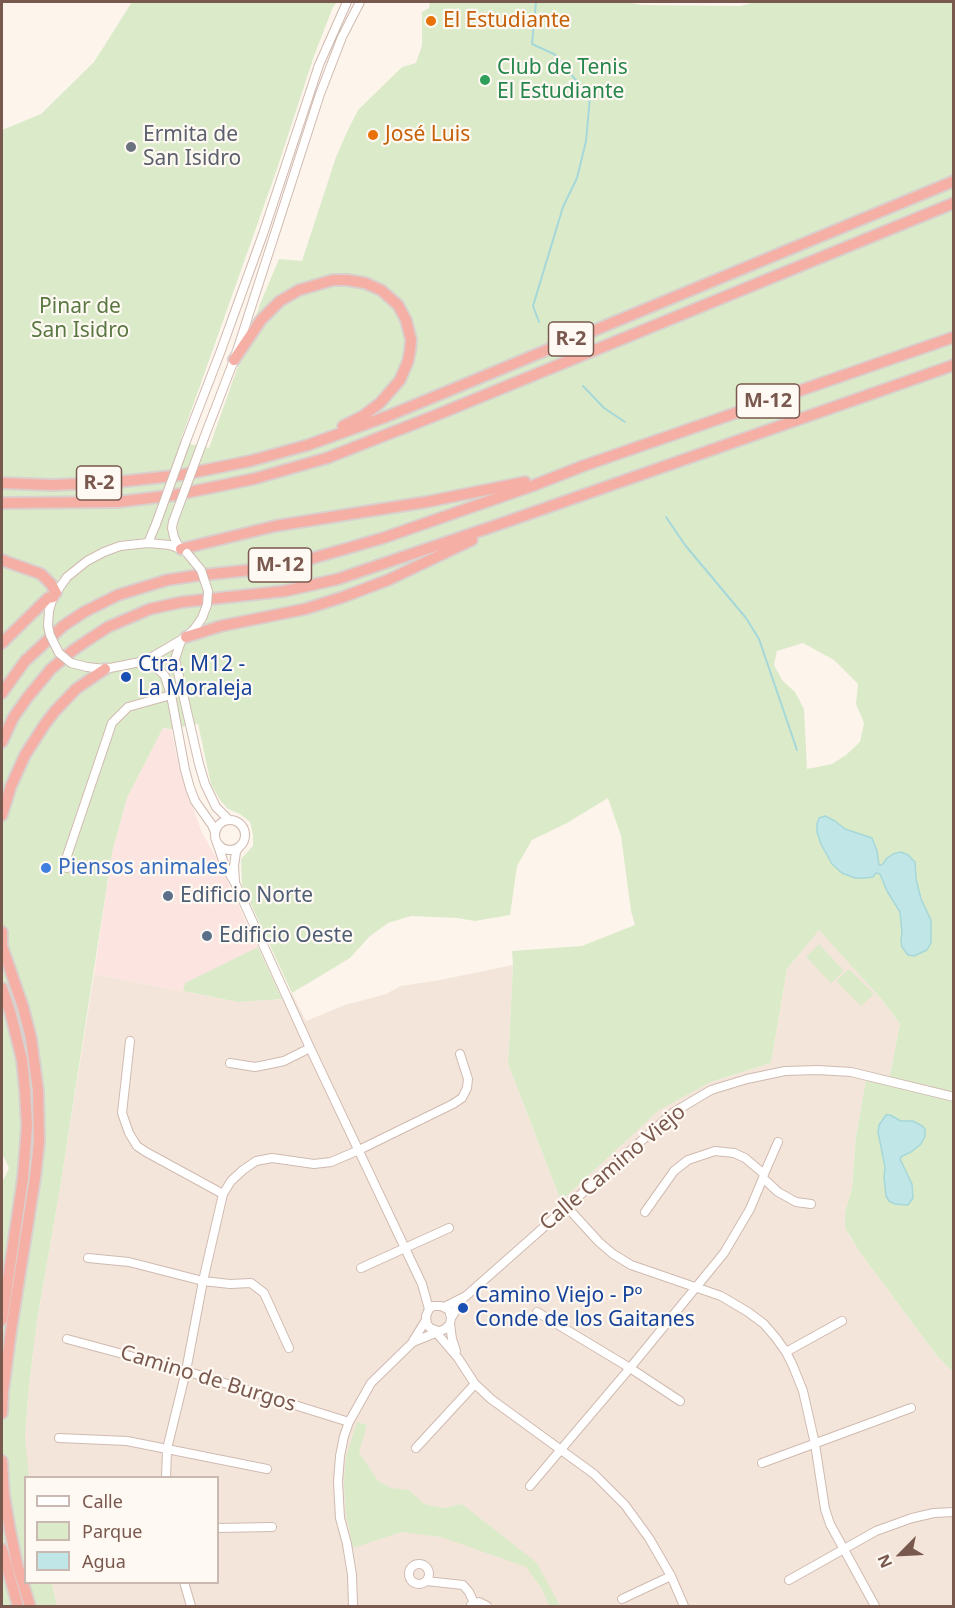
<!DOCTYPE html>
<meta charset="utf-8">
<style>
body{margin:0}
#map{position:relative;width:955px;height:1608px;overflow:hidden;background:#fdf4ec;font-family:"Noto Sans",sans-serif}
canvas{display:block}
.frame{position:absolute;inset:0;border:3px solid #79584e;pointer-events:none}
.legend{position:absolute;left:24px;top:1476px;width:195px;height:108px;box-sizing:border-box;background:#fff9f3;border:2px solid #c9b9b1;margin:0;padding:8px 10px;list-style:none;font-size:18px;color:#79584e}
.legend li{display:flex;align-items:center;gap:12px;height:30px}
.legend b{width:30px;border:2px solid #c9b9b1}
.north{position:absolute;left:871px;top:1524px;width:60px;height:60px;-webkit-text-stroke:4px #fff9f3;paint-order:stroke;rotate:246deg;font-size:16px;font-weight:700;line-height:24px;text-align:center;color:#79584e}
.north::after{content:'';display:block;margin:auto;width:21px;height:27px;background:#79584e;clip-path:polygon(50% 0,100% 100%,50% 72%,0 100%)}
</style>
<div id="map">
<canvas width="955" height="1608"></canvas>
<div class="frame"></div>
<ul class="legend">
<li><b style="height:8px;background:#fff"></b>Calle</li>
<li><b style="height:16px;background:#dbebca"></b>Parque</li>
<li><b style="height:16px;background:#c0e6e7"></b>Agua</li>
</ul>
<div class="north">N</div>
</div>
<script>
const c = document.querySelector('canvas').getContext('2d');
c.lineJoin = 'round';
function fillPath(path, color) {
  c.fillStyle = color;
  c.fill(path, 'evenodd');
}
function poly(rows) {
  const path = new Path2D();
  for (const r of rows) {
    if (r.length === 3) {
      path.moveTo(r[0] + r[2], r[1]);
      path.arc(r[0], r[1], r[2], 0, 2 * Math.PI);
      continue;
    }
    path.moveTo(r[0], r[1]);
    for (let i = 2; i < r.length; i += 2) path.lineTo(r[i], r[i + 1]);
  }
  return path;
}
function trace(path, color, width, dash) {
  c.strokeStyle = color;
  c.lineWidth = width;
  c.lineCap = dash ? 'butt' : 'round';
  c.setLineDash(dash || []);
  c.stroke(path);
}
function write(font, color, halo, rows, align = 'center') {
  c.font = font + ' "Noto Sans",sans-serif';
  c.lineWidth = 4.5;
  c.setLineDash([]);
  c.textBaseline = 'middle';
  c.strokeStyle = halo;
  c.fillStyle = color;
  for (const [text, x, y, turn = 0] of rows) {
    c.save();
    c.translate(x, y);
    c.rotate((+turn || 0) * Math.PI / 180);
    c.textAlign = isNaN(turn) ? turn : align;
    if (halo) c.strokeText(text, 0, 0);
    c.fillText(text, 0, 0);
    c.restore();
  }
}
fillPath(poly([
 [819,929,883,1001,900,1024,888,1086,866,1081,856,1136,852,1188,845,1212,848,1234,859,1251,937,1356,953,1372,953,1606,57,1606,52,1583,218,1582,218,1478,29,1478,27,1470,25,1436,29,1386,37,1321,60,1188,94,974,238,1002,282,999,292,993,306,1021,345,1005,386,994,401,986,440,980,513,965,508,1064,561,1201,658,1110,711,1082,771,1063,787,969]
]), '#f4e5da');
fillPath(poly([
 [163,728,171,729,180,771,202,833,216,857,282,999,238,1002,94,974,112,853,127,798]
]), '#fce5e0');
fillPath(poly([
 [132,2,337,2,333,7,314,56,277,169,180,442,209,448,260,304,279,259,302,261,336,157,348,130,358,110,402,67,416,63,422,45,422,12,429,8,430,2,626,2,642,5,740,6,756,2,953,2,953,1372,937,1356,859,1251,845,1228,845,1212,852,1188,856,1136,866,1080,888,1085,900,1024,883,1001,819,930,787,969,771,1063,711,1082,659,1110,561,1201,508,1064,513,965,512,951,582,946,635,925,631,911,621,836,608,798,567,823,532,840,517,866,510,915,475,921,457,918,411,916,388,923,369,937,350,958,292,993,242,885,241,859,253,846,253,835,250,822,240,814,228,809,220,800,211,784,198,724,171,729,163,728,127,798,112,853,60,1188,37,1321,29,1386,25,1436,29,1477,26,1478,26,1582,52,1583,57,1606,2,1606,2,1183,9,1168,2,1153,2,130,41,114,94,62],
 [803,643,834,660,858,684,856,704,864,723,860,742,846,755,832,764,807,769,804,709,795,692,782,680,774,665,777,651],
 [819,944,844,971,831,983,806,957],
 [258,947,282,999,238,1002,183,991,185,983],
 [849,969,874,994,861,1006,836,981],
 [357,1422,367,1425,359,1452,378,1481,391,1488,409,1490,424,1504,443,1508,462,1504,537,1563,560,1606,549,1606,542,1589,526,1567,441,1537,402,1532,353,1548,346,1515,344,1483,346,1456]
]), '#dbebca');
const water = poly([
 [825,816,835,821,845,829,872,838,877,851,879,865,882,865,887,858,893,854,901,852,908,855,915,862,916,879,921,899,931,920,931,943,927,950,914,956,908,955,902,947,901,941,902,933,900,912,887,891,880,874,876,873,873,877,865,878,855,878,842,873,832,864,821,844,817,832,817,824,819,818,825,816],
 [886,1115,890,1115,901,1121,913,1121,922,1126,925,1129,925,1136,921,1144,911,1152,902,1156,900,1159,912,1184,913,1198,908,1205,895,1204,889,1201,886,1196,884,1178,885,1167,878,1132,879,1125,886,1115]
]);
fillPath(water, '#c0e6e7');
trace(water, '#a6d7d9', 1.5);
trace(poly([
 [536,2,532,44,554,54,590,97,586,141,577,178,563,207,533,306,539,322],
 [583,386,604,408,625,422],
 [666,517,685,545,746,618,759,639,797,750]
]), '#a6d7d9', 2);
const minor = poly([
 [204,438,234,360,320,94,342,37,360,2],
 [186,441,220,353,263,234,319,65,347,2],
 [173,522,172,528,174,537,179,548],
 [148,543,156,524],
 [49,611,53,597,67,577,87,561,104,552,120,546,148,543,170,545,183,550],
 [181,641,175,659,199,764,205,784,216,807,229,820],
 [140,662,150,665,159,670,165,676,171,695,185,770,190,788,195,801,212,825,215,832],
 [87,667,105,669,140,662,152,657,186,637,195,628,202,618],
 [230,835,15],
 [217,843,225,866,235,883,310,1048,422,1284,429,1309],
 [67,868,67,856,112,723,128,707,171,695],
 [235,881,234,866,236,852,239,847],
 [130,1041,122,1113,129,1133,137,1146,146,1152,223,1194],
 [230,1063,255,1067,270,1064,284,1061,310,1048],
 [764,1174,778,1142],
 [566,1206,599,1242,613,1254,631,1265,721,1296,748,1312,764,1324,776,1338,786,1352,793,1366,803,1391,815,1444,825,1509,830,1524,875,1606],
 [645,1212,674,1171,688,1160,715,1151,734,1153,745,1158,764,1174,763,1178,778,1192,796,1202,811,1204],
 [88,1258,129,1262,203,1281,230,1284,251,1283,264,1293,289,1348],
 [361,1268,449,1228],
 [444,1307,466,1296,674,1112,711,1090,747,1079,785,1071,818,1070,851,1072,954,1097],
 [537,1312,630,1368,680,1401],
 [450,1324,452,1339,456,1351],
 [435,1331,458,1358,475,1384,491,1399,594,1474,625,1505,649,1538,671,1576,684,1606],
 [438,1331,430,1328,427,1324,426,1316,429,1309,433,1306,441,1306,449,1310,451,1318],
 [67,1339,186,1371,349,1422],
 [413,1341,426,1320],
 [786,1352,842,1321],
 [59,1438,127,1441,267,1469],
 [416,1448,475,1384],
 [762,1463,911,1408],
 [166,1478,167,1449,186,1371,203,1281,223,1194,231,1181,243,1170,256,1161,272,1158,314,1164,331,1162,359,1150,453,1104,462,1098,467,1088,468,1079,460,1054],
 [530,1486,630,1368,724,1253,750,1209,763,1178],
 [218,1528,272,1527],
 [419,1574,10],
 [789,1580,876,1531,912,1518,934,1513,954,1512],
 [426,1581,463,1585,469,1592,474,1603],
 [184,1582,191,1606],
 [622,1599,671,1576],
 [471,1605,479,1602,487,1606],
 [353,1606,352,1575,347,1544,340,1518,338,1482,340,1456,344,1436,349,1422,371,1383,413,1342,445,1329,450,1324,451,1318,463,1299]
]);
const highway = poly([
 [234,360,261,320,280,301,299,290,333,280,347,280,365,283,381,290,398,305,406,320,411,340,410,351,408,361,400,380,380,403,363,416,343,426],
 [2,483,53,485,117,482,181,475,250,461,308,445,388,416,954,181],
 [2,503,117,502,175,495,253,479,327,458,434,416,954,203],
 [181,549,275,526,426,502,525,482],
 [2,560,41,574,51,584,56,593],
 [186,637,221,626,305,609,343,597,388,580,472,540],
 [2,643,48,598,53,597],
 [2,693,25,661,63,626,84,612,118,595,167,580,193,576,250,570,303,561,383,538,532,486,583,466,954,337],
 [2,742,13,718,27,698,51,669,72,651,88,640,108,627,150,609,182,602,285,591,338,579,500,524,954,365],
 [2,815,11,786,25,755,45,724,55,711,76,689,105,669],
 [2,932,2,948],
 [2,946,23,1007,31,1038,38,1091,39,1142,35,1178,11,1330,3,1392,2,1413],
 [2,988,11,1015,22,1060,25,1090,27,1126,23,1178,2,1320],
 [2,1461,4,1495,10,1530,17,1564,30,1606],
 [2,1549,18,1606]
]);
trace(minor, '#d0bab0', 10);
trace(highway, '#d9d0cd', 14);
trace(minor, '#fff', 8);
trace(highway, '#f5afa5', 10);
const minorBridge = poly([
 [173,522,204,438],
 [156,524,186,441],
 [187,553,201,570,208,591,207,605,202,618],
 [49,611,48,626,50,635,59,653,71,663,87,667]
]);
trace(minorBridge, '#d0bab0', 10, []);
trace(minorBridge, '#fff', 8);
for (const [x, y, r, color] of [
 [431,21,6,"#e8710a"],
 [485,80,6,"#2e9e5b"],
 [373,135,6,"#e8710a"],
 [131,147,6,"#6b7280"],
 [126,677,6,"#1a4fb4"],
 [46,868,6,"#3f7fe0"],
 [168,896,6,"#5c6f8a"],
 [207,936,6,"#5c6f8a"],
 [463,1308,6,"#1a4fb4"]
]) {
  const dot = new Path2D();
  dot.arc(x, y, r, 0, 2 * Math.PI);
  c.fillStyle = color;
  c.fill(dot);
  trace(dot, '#fff9f3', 2);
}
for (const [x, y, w] of [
 [571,339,45],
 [768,401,63],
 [99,483,45],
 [280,565,63]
]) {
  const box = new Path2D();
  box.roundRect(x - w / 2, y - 17, w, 34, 4.5);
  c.fillStyle = '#fff9f3';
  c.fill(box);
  trace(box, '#79584e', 1.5);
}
write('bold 20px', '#79584e', null, [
 ["R-2",571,339],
 ["M-12",768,401],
 ["R-2",99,483],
 ["M-12",280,565]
]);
write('21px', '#c56008', '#fff9f3', [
 ["El Estudiante",443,21],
 ["José Luis",385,135]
], 'left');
write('21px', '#27864d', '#fff9f3', [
 ["Club de Tenis",497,68],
 ["El Estudiante",497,92]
], 'left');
write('21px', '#5b616d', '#fff9f3', [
 ["Ermita de",143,135],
 ["San Isidro",143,159]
], 'left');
write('21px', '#597842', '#fff9f3', [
 ["Pinar de",80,307],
 ["San Isidro",80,331]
]);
write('21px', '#164399', '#fff9f3', [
 ["Ctra. M12 -",138,665],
 ["La Moraleja",138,689],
 ["Camino Viejo - Pº",475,1296],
 ["Conde de los Gaitanes",475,1320]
], 'left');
write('21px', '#366cbe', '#fff9f3', [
 ["Piensos animales",58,868]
], 'left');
write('21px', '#4e5e75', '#fff9f3', [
 ["Edificio Norte",180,896],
 ["Edificio Oeste",219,936]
], 'left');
write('21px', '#79584e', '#fff9f3', [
 ["Calle Camino Viejo",613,1168,-40],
 ["Camino de Burgos",208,1379,17]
]);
</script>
